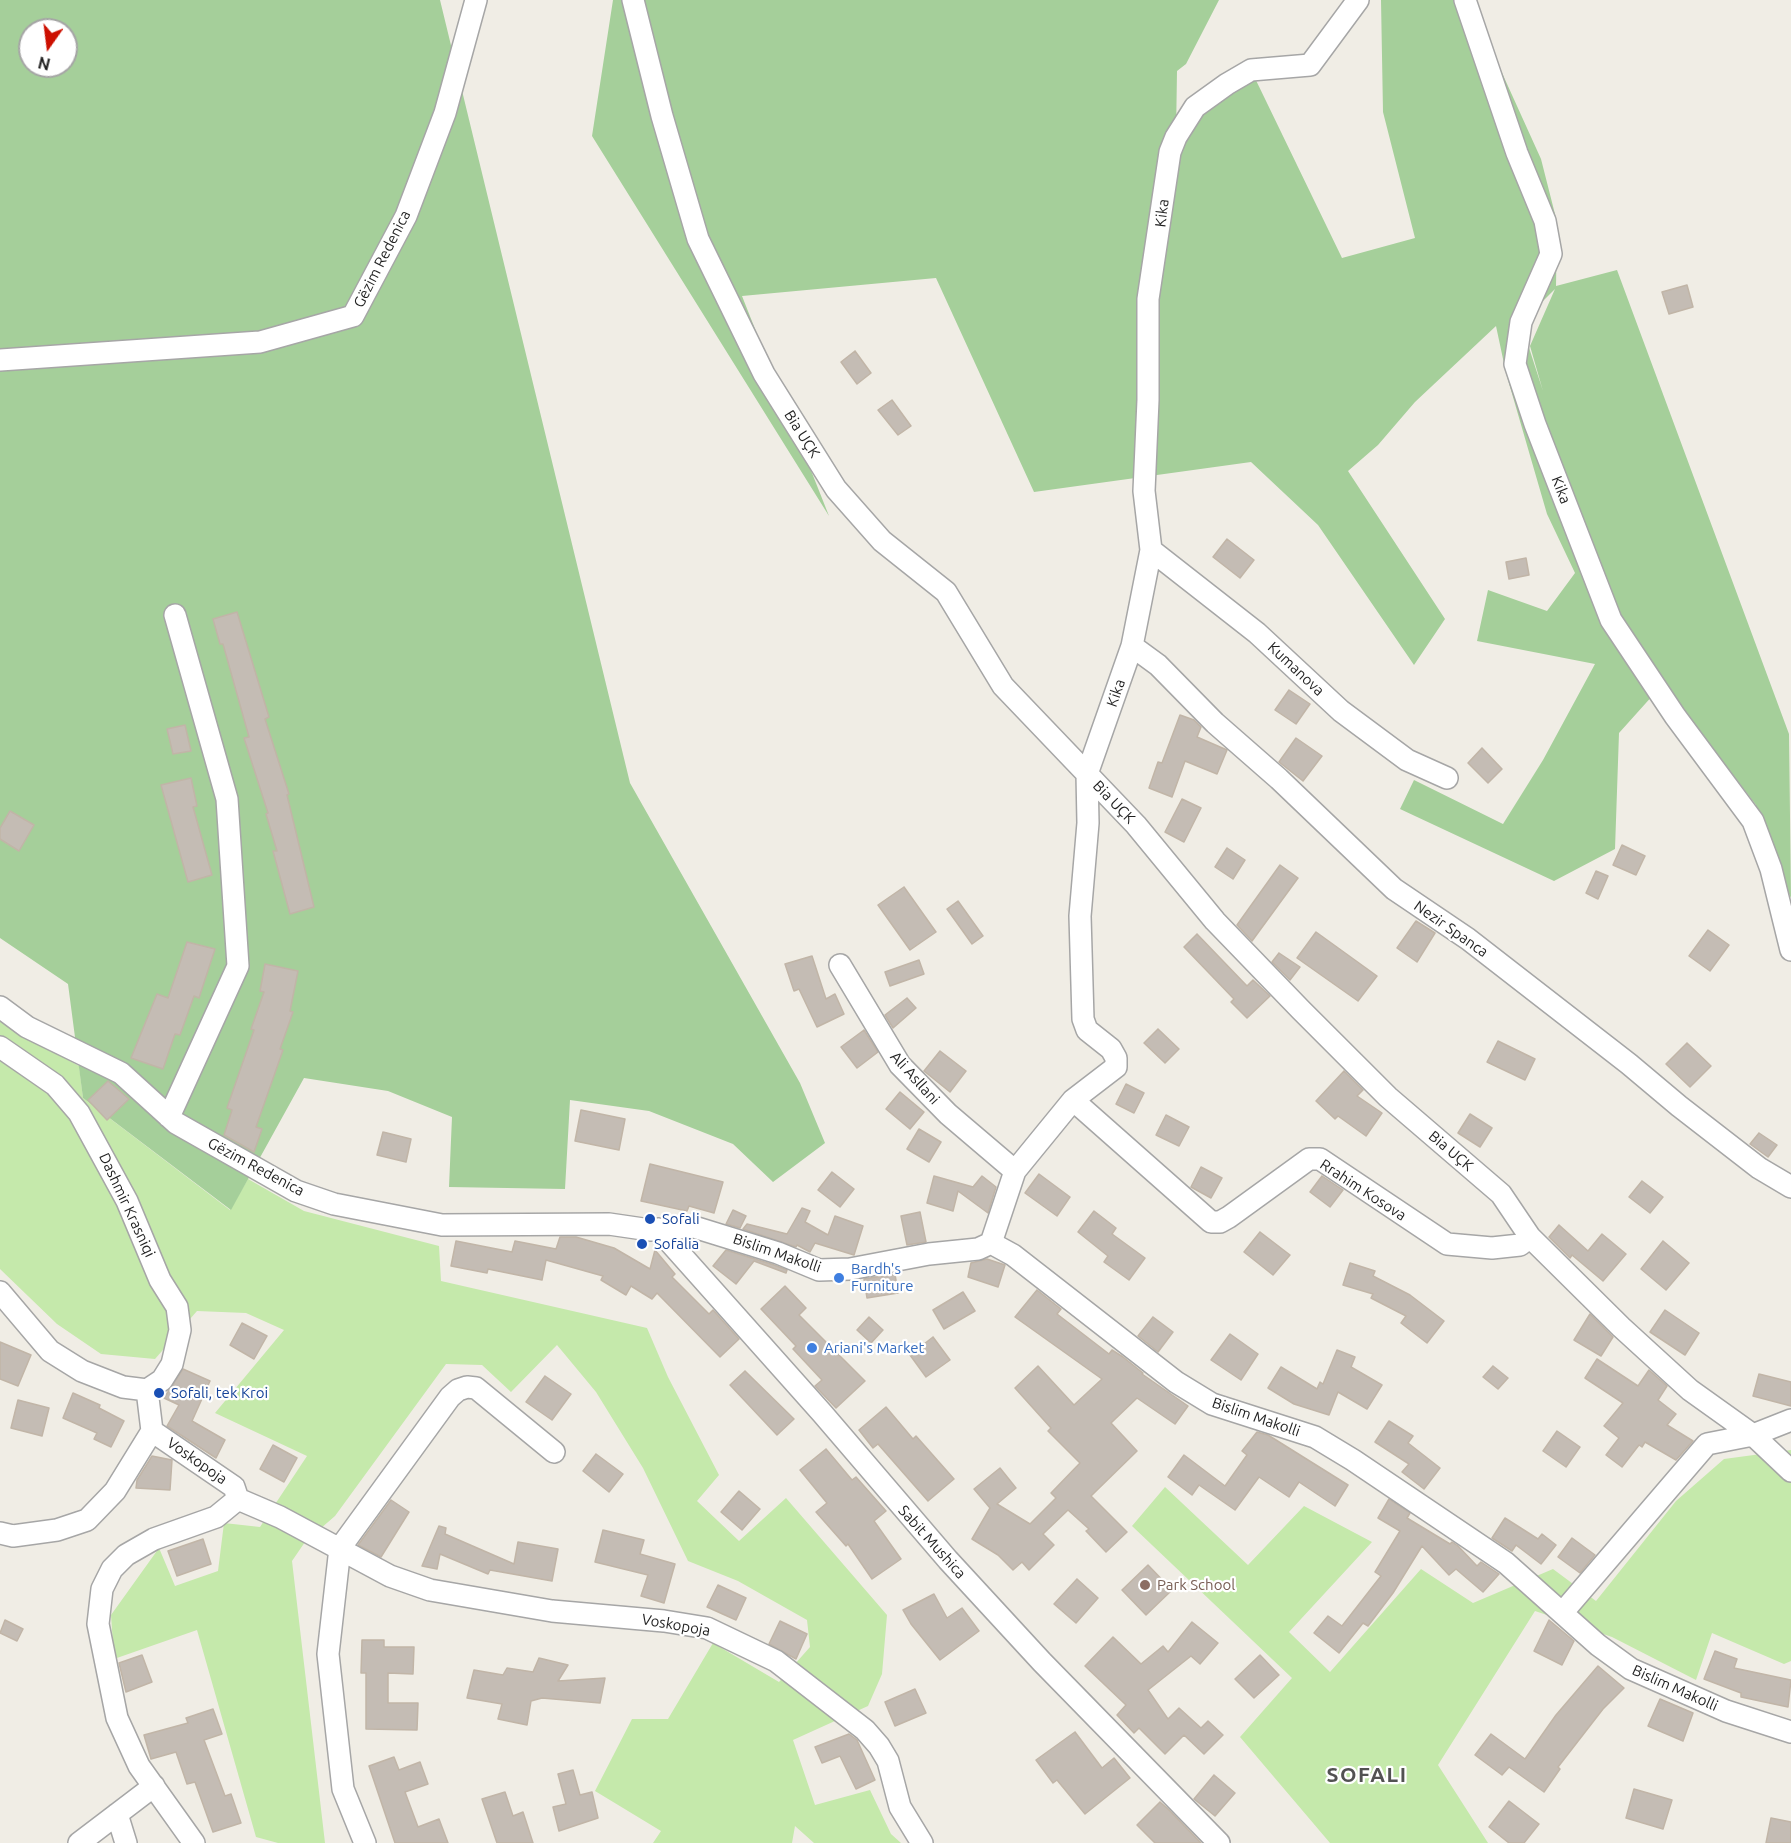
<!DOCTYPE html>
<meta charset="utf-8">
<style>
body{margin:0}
#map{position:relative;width:1791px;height:1843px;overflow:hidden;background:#f0ede5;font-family:Ubuntu,sans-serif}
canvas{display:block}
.north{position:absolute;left:18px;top:18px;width:60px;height:60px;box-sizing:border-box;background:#fff;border:2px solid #a5a5a5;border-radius:50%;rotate:194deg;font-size:16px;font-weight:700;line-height:24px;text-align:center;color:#1f1f1f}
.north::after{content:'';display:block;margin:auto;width:21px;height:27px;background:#cc1001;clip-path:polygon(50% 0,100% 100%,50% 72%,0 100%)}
</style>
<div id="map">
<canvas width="1791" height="1843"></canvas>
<div class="north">N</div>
</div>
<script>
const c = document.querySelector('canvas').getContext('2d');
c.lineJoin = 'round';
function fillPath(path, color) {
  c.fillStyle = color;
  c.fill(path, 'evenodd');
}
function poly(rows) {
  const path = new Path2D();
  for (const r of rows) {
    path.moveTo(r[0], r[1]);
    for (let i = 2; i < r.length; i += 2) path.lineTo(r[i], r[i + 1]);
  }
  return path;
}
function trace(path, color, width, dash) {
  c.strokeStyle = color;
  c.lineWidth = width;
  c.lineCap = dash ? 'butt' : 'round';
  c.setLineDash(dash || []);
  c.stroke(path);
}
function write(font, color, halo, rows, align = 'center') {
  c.font = font + ' Ubuntu,sans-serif';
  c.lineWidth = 4.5;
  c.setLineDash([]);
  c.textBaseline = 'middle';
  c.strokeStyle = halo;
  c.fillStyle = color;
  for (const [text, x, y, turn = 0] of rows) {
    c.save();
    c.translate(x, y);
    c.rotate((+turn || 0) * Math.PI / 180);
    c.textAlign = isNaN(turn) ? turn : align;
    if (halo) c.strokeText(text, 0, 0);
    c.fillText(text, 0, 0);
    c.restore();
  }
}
fillPath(poly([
 [0,1021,79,1066,83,1098,230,1210,248,1179,304,1211,439,1246,441,1281,647,1328,668,1377,719,1475,697,1501,739,1541,786,1498,887,1615,882,1674,868,1706,793,1740,815,1805,870,1790,891,1834,901,1843,814,1843,795,1826,792,1843,653,1843,661,1831,595,1791,632,1719,668,1719,713,1643,779,1682,810,1647,807,1620,738,1581,688,1561,643,1468,596,1392,557,1345,511,1392,482,1365,446,1364,335,1516,305,1542,292,1561,325,1843,278,1843,256,1837,197,1630,114,1659,111,1615,159,1548,175,1586,218,1571,224,1523,260,1527,307,1456,215,1413,284,1330,246,1313,197,1311,155,1359,101,1354,57,1324,0,1269],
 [1791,1450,1791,1661,1784,1664,1712,1633,1696,1680,1612,1637,1535,1611,1438,1765,1488,1843,1330,1843,1240,1737,1292,1678,1132,1526,1165,1487,1248,1565,1304,1506,1372,1542,1289,1632,1330,1672,1421,1569,1473,1603,1553,1569,1596,1601,1676,1501,1724,1459]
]), '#c5e9ab');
fillPath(poly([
 [0,0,440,0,630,783,800,1083,825,1143,773,1182,733,1144,649,1111,570,1100,565,1189,449,1187,452,1117,388,1091,304,1078,231,1210,83,1098,68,984,0,938],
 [30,30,66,30,66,66,30,66],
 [613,0,1219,0,1186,64,1177,71,1176,136,1251,70,1342,258,1415,238,1383,112,1381,0,1469,0,1541,159,1557,222,1556,286,1617,270,1789,734,1791,898,1753,821,1756,805,1663,684,1619,733,1615,849,1554,881,1400,809,1414,780,1503,824,1543,760,1595,664,1477,641,1488,590,1547,611,1575,573,1547,514,1506,373,1496,326,1415,402,1378,445,1348,471,1445,619,1414,665,1318,525,1251,462,1034,492,936,278,742,296,829,516,592,136],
 [1555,289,1530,346,1543,391,1521,323]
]), '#a5cf9a');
const building = poly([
 [1687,285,1693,307,1669,314,1662,292,1687,285],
 [855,351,871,373,857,384,841,362,855,351],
 [892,400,911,426,898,435,878,410,892,400],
 [1227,539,1254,560,1240,578,1213,557,1227,539],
 [1526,558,1529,575,1509,579,1506,562,1526,558],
 [237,612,269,717,265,719,289,794,287,795,314,907,290,914,273,851,277,851,266,814,268,813,244,738,249,737,223,644,220,644,213,619,237,612],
 [1289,690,1310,704,1296,724,1275,710,1289,690],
 [1180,715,1194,720,1201,727,1197,737,1227,750,1217,774,1185,761,1172,797,1149,788,1158,762,1162,763,1180,715],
 [185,725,191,751,173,754,167,729,185,725],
 [1296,738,1322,756,1303,781,1279,762,1296,738],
 [1482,748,1502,769,1488,783,1468,763,1482,748],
 [191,778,197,806,193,807,212,875,188,882,161,785,191,778],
 [1182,799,1201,808,1184,842,1165,832,1182,799],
 [10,811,34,825,19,851,0,839,0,828,10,811],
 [1622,845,1645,856,1636,875,1613,865,1622,845],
 [1227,848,1245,860,1233,879,1215,867,1227,848],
 [1280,865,1298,878,1252,941,1237,925,1280,865],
 [1596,871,1608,876,1598,899,1586,893,1596,871],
 [904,887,936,932,910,950,878,905,904,887],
 [958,901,983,936,972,944,947,909,958,901],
 [1416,921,1435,933,1417,962,1397,948,1416,921],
 [1708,930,1729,945,1710,971,1689,956,1708,930],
 [1316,932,1377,976,1358,1001,1297,958,1316,932],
 [1197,934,1247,986,1253,980,1270,996,1247,1018,1231,1002,1234,999,1184,947,1197,934],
 [187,942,215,949,199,998,194,996,180,1035,175,1034,163,1069,131,1058,157,994,168,998,187,942],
 [1279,953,1300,967,1290,980,1272,962,1279,953],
 [812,956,826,999,835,994,844,1014,817,1027,799,989,794,991,785,964,812,956],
 [919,960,924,974,890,986,885,972,919,960],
 [265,964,298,971,290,1011,293,1012,280,1049,283,1050,256,1127,262,1129,254,1152,224,1135,232,1110,227,1108,254,1030,251,1029,264,992,260,991,265,964],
 [907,998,916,1008,893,1028,885,1015,907,998],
 [1158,1029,1179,1049,1165,1063,1144,1043,1158,1029],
 [864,1030,878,1052,857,1068,841,1047,864,1030],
 [1498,1041,1535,1059,1525,1080,1487,1062,1498,1041],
 [1687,1043,1711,1066,1690,1087,1666,1064,1687,1043],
 [940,1051,966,1071,950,1092,924,1071,940,1051],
 [1344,1071,1363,1090,1357,1096,1382,1113,1366,1136,1338,1116,1335,1119,1316,1101,1344,1071],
 [108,1081,129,1099,107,1120,88,1100,108,1081],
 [1126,1084,1144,1093,1134,1113,1116,1104,1126,1084],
 [900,1092,924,1112,910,1129,886,1109,900,1092],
 [581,1110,625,1119,619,1150,575,1141,581,1110],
 [1470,1114,1492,1128,1480,1147,1458,1133,1470,1114],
 [1166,1115,1189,1127,1179,1146,1156,1135,1166,1115],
 [919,1129,941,1142,929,1162,907,1149,919,1129],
 [383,1132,411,1139,406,1162,377,1155,383,1132],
 [1759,1133,1777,1145,1768,1157,1750,1144,1759,1133],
 [650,1164,723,1182,714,1213,689,1206,687,1211,641,1201,650,1164],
 [1201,1167,1222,1178,1211,1198,1191,1187,1201,1167],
 [832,1172,854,1189,840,1207,818,1190,832,1172],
 [1039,1174,1070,1197,1057,1216,1025,1193,1039,1174],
 [934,1176,973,1187,982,1176,996,1187,988,1213,958,1191,953,1211,927,1203,934,1176],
 [1322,1176,1343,1190,1330,1207,1310,1192,1322,1176],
 [1642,1181,1663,1197,1650,1213,1629,1197,1642,1181],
 [802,1208,810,1211,805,1222,828,1235,835,1216,863,1226,854,1255,815,1243,810,1252,797,1245,796,1247,743,1229,747,1224,787,1234,802,1208],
 [733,1210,746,1216,740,1228,726,1224,733,1210],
 [1094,1211,1116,1228,1112,1234,1145,1258,1129,1280,1104,1262,1108,1256,1078,1232,1094,1211],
 [920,1212,926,1242,907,1245,901,1216,920,1212],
 [1559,1225,1588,1251,1602,1234,1626,1254,1603,1281,1572,1255,1570,1258,1549,1237,1559,1225],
 [1260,1232,1290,1255,1273,1275,1244,1252,1260,1232],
 [560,1237,576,1237,614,1248,650,1269,655,1250,675,1274,672,1277,709,1314,713,1310,739,1339,720,1357,657,1293,652,1299,631,1286,626,1295,601,1280,603,1276,546,1260,542,1280,488,1269,487,1273,451,1266,456,1241,512,1252,515,1241,556,1249,560,1237],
 [1663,1241,1689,1263,1666,1290,1641,1269,1663,1241],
 [726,1250,774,1265,787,1270,786,1273,754,1261,736,1284,713,1266,726,1250],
 [987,1259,1005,1265,998,1287,968,1277,971,1263,987,1259],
 [1350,1263,1375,1271,1373,1276,1410,1295,1444,1321,1427,1343,1401,1323,1406,1316,1371,1298,1373,1294,1343,1285,1350,1263],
 [895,1274,898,1293,867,1298,864,1279,895,1274],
 [785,1286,806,1308,799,1315,865,1381,836,1408,815,1386,822,1380,793,1349,796,1346,761,1309,785,1286],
 [1037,1290,1061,1309,1057,1314,1109,1354,1112,1350,1123,1357,1143,1373,1142,1374,1188,1406,1175,1424,1137,1398,1111,1423,1137,1451,1091,1496,1127,1532,1106,1552,1086,1531,1089,1529,1068,1510,1043,1534,1054,1545,1029,1570,1022,1562,1013,1570,998,1555,972,1539,990,1508,974,1489,1000,1468,1016,1488,997,1504,1030,1524,1056,1498,1051,1493,1080,1463,1048,1431,1051,1428,1015,1388,1038,1366,1074,1405,1102,1379,1015,1317,1037,1290],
 [963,1292,975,1311,944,1329,933,1310,963,1292],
 [1665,1310,1699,1333,1685,1355,1650,1332,1665,1310],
 [1590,1314,1613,1337,1601,1356,1574,1340,1590,1314],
 [869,1317,883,1330,871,1343,857,1330,869,1317],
 [1153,1317,1173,1332,1158,1352,1138,1336,1153,1317],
 [242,1323,267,1336,254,1359,230,1345,242,1323],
 [1230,1334,1258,1354,1241,1380,1211,1360,1230,1334],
 [933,1337,950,1360,926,1377,910,1355,933,1337],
 [0,1342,31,1355,18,1386,0,1379,0,1342],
 [1337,1350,1355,1357,1351,1367,1382,1385,1367,1409,1338,1392,1329,1415,1294,1404,1268,1388,1281,1367,1317,1389,1320,1382,1323,1384,1337,1350],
 [1597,1359,1638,1386,1649,1370,1667,1386,1658,1400,1676,1414,1667,1425,1693,1441,1676,1460,1645,1442,1642,1447,1639,1445,1622,1467,1606,1455,1619,1438,1604,1426,1623,1403,1585,1378,1597,1359],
 [1493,1366,1508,1378,1498,1389,1483,1377,1493,1366],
 [183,1369,210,1381,192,1421,225,1440,216,1458,167,1426,179,1405,164,1398,183,1369],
 [745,1371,794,1419,777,1435,730,1385,745,1371],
 [1759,1374,1791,1382,1791,1406,1753,1396,1759,1374],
 [545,1376,571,1394,552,1420,526,1402,545,1376],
 [73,1393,100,1405,99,1408,124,1421,111,1447,94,1439,97,1433,63,1418,73,1393],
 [18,1400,49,1408,42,1436,11,1428,18,1400],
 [886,1407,913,1439,916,1436,954,1479,928,1501,878,1444,873,1448,859,1430,886,1407],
 [1389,1421,1413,1436,1408,1443,1440,1468,1424,1489,1402,1472,1409,1464,1375,1442,1389,1421],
 [1557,1431,1580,1447,1566,1467,1543,1451,1557,1431],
 [1257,1432,1268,1435,1348,1485,1335,1506,1299,1482,1289,1497,1259,1477,1235,1510,1199,1485,1192,1495,1168,1477,1184,1455,1225,1486,1247,1455,1242,1451,1257,1432],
 [273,1445,297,1458,284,1482,260,1469,273,1445],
 [826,1449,852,1480,856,1477,886,1511,874,1521,901,1559,872,1579,848,1544,846,1546,816,1512,827,1503,800,1470,826,1449],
 [596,1454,623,1474,609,1492,583,1471,596,1454],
 [152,1456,172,1460,170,1490,136,1488,137,1480,152,1456],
 [739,1491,760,1509,742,1530,721,1512,739,1491],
 [1389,1499,1410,1513,1407,1518,1450,1544,1452,1542,1458,1546,1477,1566,1481,1562,1499,1574,1483,1592,1456,1569,1449,1575,1422,1546,1393,1593,1368,1626,1363,1623,1339,1653,1314,1633,1328,1616,1342,1626,1381,1576,1375,1572,1400,1531,1378,1518,1389,1499],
 [391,1500,409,1512,381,1557,358,1545,391,1500],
 [1505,1518,1538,1539,1542,1534,1556,1545,1541,1564,1516,1545,1512,1551,1492,1538,1505,1518],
 [439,1526,446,1528,445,1534,514,1564,518,1542,558,1549,552,1581,490,1570,488,1574,440,1554,437,1569,422,1566,439,1526],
 [603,1530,644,1540,640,1554,675,1564,664,1603,641,1596,648,1575,595,1562,603,1530],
 [1572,1538,1595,1555,1580,1573,1558,1557,1572,1538],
 [203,1539,211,1564,177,1576,168,1551,203,1539],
 [1148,1565,1172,1590,1146,1615,1122,1590,1148,1565],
 [1077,1579,1098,1598,1076,1623,1054,1604,1077,1579],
 [718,1585,746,1598,736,1620,707,1607,718,1585],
 [934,1594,947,1618,962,1608,979,1631,940,1660,911,1624,903,1610,934,1594],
 [5,1620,23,1629,17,1641,0,1633,5,1620],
 [1549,1620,1574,1641,1562,1665,1534,1651,1549,1620],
 [780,1621,807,1634,796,1659,769,1644,780,1621],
 [1192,1622,1218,1643,1200,1664,1191,1656,1148,1690,1168,1719,1179,1708,1201,1728,1208,1721,1223,1735,1204,1754,1184,1735,1165,1754,1139,1728,1134,1733,1117,1715,1126,1705,1085,1666,1113,1637,1141,1664,1163,1646,1168,1652,1192,1622],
 [362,1640,384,1640,384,1647,414,1647,413,1674,388,1673,388,1703,418,1703,417,1730,366,1729,366,1673,361,1673,362,1640],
 [1715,1651,1737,1659,1734,1668,1791,1680,1788,1707,1741,1697,1741,1693,1704,1679,1715,1651],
 [142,1655,152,1682,126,1692,119,1663,142,1655],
 [1260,1655,1279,1675,1254,1698,1235,1679,1260,1655],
 [539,1658,568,1665,558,1681,605,1678,600,1703,542,1698,531,1701,527,1725,498,1719,502,1704,467,1698,474,1670,503,1675,507,1668,533,1672,539,1658],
 [1598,1666,1624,1688,1603,1709,1558,1767,1560,1769,1544,1792,1509,1767,1502,1775,1475,1755,1491,1734,1525,1759,1556,1715,1598,1666],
 [915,1689,926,1713,895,1726,885,1702,915,1689],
 [1660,1699,1693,1713,1683,1741,1648,1726,1660,1699],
 [213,1709,222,1734,204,1740,225,1796,231,1794,241,1823,213,1832,195,1782,187,1784,176,1752,151,1759,144,1735,188,1723,186,1718,213,1709],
 [1075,1732,1102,1768,1114,1758,1130,1778,1085,1814,1057,1780,1053,1783,1036,1760,1075,1732],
 [849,1734,857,1740,875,1780,856,1789,840,1756,822,1763,815,1747,849,1734],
 [394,1757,399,1770,420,1762,428,1784,405,1792,418,1827,439,1819,448,1843,395,1843,369,1766,394,1757],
 [573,1770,580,1795,592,1792,598,1818,559,1831,553,1807,566,1804,558,1774,573,1770],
 [1214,1775,1235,1793,1215,1816,1194,1799,1214,1775],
 [1634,1789,1672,1800,1663,1829,1626,1818,1634,1789],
 [505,1792,513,1816,523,1812,533,1843,497,1843,482,1799,505,1792],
 [1509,1801,1539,1824,1524,1843,1509,1843,1489,1827,1509,1801],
 [1160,1802,1168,1809,1201,1843,1155,1843,1137,1825,1160,1802],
 [1771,1818,1791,1822,1791,1843,1766,1843,1771,1818]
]);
fillPath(building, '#c4bcb4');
trace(building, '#c1b5a7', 1.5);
const minor = poly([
 [633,0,662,116,698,239,764,374,836,489,882,541,946,592,1003,686,1136,825,1215,921,1301,1010,1388,1097,1501,1194,1530,1237,1621,1327,1690,1390,1753,1435,1791,1471],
 [1465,0,1517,153,1545,221,1551,254,1521,322,1515,364,1535,424,1611,620,1675,716,1753,821,1771,869,1791,950],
 [0,360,260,342,353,316,406,216,445,113,476,0],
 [1151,550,1257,633,1341,711,1407,760,1447,778],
 [1132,646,1158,665,1215,723,1279,779,1394,889,1468,939,1629,1064,1679,1106,1759,1168,1791,1187],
 [840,965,900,1065,948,1114,1015,1171],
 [0,1007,27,1027,121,1073,176,1123,296,1191,334,1204,442,1225,609,1224,650,1230,694,1227,778,1253,819,1270,850,1269,929,1254,978,1249,991,1243,1013,1255,1176,1382,1212,1404,1315,1437,1353,1460,1506,1563,1598,1645,1631,1669,1726,1711,1791,1732],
 [0,1047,55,1085,79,1113,127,1201,160,1280,177,1307,180,1330,172,1364,162,1380,147,1390],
 [1073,1100,1211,1222,1220,1222,1229,1217,1309,1159,1320,1159,1447,1244,1492,1248,1520,1245,1530,1237],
 [169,1117,238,966,227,799,175,615],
 [658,1229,822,1413,948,1560,1042,1662,1219,1843],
 [991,1243,1015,1171,1073,1100,1116,1067,1116,1058,1111,1049,1087,1030,1083,1019,1080,916,1088,823,1087,774,1132,646,1151,550,1144,491,1148,400,1148,299,1170,152,1176,137,1195,107,1227,84,1251,70,1310,65,1358,0],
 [0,1292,50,1351,82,1371,123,1387,147,1390],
 [147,1390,152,1431,234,1487,238,1499,280,1517,390,1576,430,1590,552,1611,664,1621,707,1628,776,1661,865,1730,879,1746,888,1761,900,1807,922,1843],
 [0,1533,13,1536,57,1530,87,1520,115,1491,152,1431],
 [1563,1612,1707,1444,1753,1435,1791,1420],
 [117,1814,126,1843],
 [79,1843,154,1786],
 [194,1843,139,1766,117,1718,98,1624,102,1589,112,1569,126,1555,154,1539,216,1517,238,1499],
 [365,1843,343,1789,328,1654,340,1548,450,1397,458,1390,467,1387,476,1388,554,1452]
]);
trace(minor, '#a6a6a6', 24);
trace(minor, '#fff', 21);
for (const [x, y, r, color] of [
 [650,1219,6,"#1a4fb4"],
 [642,1244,6,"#1a4fb4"],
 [839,1278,6,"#3f7fe0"],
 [812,1348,6,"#3f7fe0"],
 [159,1393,6,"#1a4fb4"],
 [1145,1585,6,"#8d6e63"]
]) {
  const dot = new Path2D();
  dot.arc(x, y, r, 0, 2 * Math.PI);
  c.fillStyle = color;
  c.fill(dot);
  trace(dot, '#fff', 2);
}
write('15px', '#1f1f1f', '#fff', [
 ["Kika",1162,213,-83],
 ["Gëzim Redenica",382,259,-63],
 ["Bia UÇK",802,434,58],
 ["Kika",1561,490,69],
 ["Kumanova",1296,669,43],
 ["Kika",1116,693,-71],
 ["Bia UÇK",1114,802,46],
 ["Nezir Spanca",1451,929,35],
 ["Ali Asllani",915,1078,48],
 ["Bia UÇK",1451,1151,40],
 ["Gëzim Redenica",256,1167,28],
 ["Rrahim Kosova",1363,1190,33],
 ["Dashmir Krasniqi",127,1205,65],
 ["Bislim Makolli",777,1253,19],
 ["Bislim Makolli",1256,1417,19],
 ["Voskopoja",197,1461,35],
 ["Sabit Mushica",932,1542,48],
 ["Voskopoja",676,1625,10],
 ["Bislim Makolli",1675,1688,24]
]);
write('15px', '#164399', '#fff', [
 ["Sofali",662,1219],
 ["Sofalia",654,1244],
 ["Sofali, tek Kroi",171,1393]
], 'left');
write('15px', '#366cbe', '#fff', [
 ["Bardh's",851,1269],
 ["Furniture",851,1286],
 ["Ariani's Market",824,1348]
], 'left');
write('15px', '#785e54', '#fff', [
 ["Park School",1157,1585]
], 'left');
c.letterSpacing = '1.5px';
write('bold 21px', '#525252', '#fff', [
 ["SOFALI",1367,1775]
]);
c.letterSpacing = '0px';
</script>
